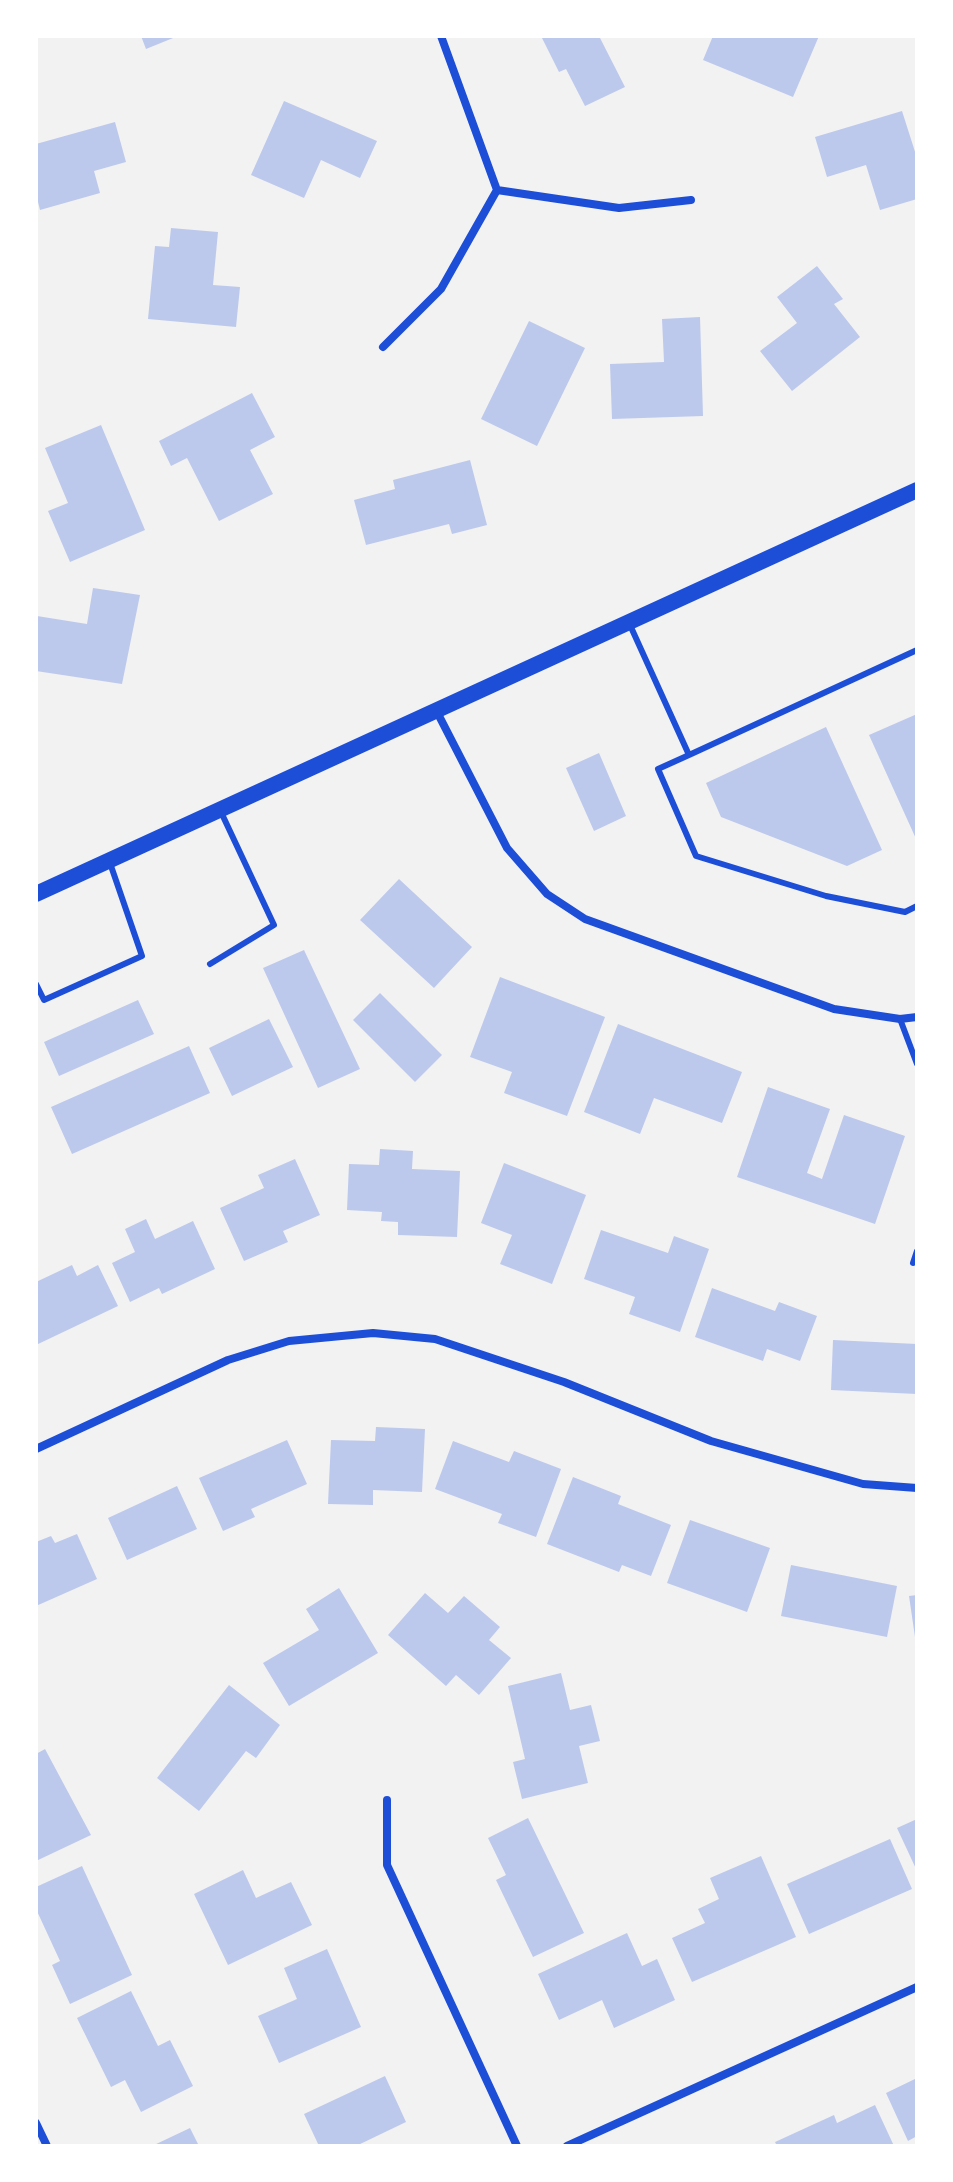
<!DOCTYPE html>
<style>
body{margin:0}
#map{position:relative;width:953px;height:2182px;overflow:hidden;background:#f2f2f2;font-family:Manrope,sans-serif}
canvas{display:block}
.frame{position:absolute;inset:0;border:38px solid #fff;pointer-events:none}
</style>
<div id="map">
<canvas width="953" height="2182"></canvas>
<div class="frame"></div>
</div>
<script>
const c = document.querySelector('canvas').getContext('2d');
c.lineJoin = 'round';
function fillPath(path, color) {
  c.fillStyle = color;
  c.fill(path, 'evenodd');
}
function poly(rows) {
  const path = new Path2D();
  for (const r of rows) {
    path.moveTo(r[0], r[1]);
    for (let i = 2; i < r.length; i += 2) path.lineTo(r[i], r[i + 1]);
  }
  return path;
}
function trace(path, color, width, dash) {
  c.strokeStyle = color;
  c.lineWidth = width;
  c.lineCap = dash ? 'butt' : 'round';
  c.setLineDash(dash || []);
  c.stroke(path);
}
fillPath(poly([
 [141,36,178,36,146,49],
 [541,36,599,36,625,87,585,106,566,69,559,72],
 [713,36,819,36,793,97,703,60],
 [284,101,377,141,360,178,321,160,304,198,251,175],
 [902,111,917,158,917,199,880,210,866,165,827,177,815,137],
 [115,122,126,162,94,171,100,193,40,210,36,194,36,144],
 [171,228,218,232,213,285,240,287,236,327,148,319,155,246,169,247],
 [817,266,843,299,834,304,860,337,792,391,760,351,797,323,777,297],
 [700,317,703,416,612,419,610,364,664,362,662,319],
 [529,321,585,348,537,446,481,419],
 [252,393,275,437,250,450,273,494,219,521,187,458,171,466,159,441],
 [101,425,145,530,70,562,48,511,68,503,45,448],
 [470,460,487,525,452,534,449,524,366,545,354,500,395,489,393,480],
 [93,588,140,595,122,684,36,671,37,616,87,624],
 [917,714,917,841,869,735],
 [826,727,882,850,847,866,721,817,706,783],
 [599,753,626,816,594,831,566,768],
 [399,879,472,947,434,988,360,920],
 [304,950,360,1069,318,1088,263,968],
 [500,977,605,1017,567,1116,504,1093,512,1072,470,1057],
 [380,993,442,1055,415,1082,353,1020],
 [138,1000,154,1034,59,1076,44,1042],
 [269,1019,293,1067,232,1096,209,1048],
 [618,1024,742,1072,722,1123,654,1098,640,1134,584,1112],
 [189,1046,210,1093,72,1154,51,1107],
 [768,1087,830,1109,807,1173,822,1179,844,1115,905,1136,875,1224,737,1177],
 [380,1149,413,1151,412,1169,460,1171,457,1237,398,1235,398,1222,381,1221,382,1212,347,1210,349,1164,379,1165],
 [295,1159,320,1215,283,1231,288,1242,244,1261,220,1208,264,1188,258,1175],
 [504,1163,586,1195,552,1284,500,1264,512,1235,481,1223],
 [146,1219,155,1239,193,1221,215,1269,162,1294,159,1288,130,1302,112,1263,135,1252,125,1229],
 [601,1230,668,1253,674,1236,709,1249,680,1332,629,1314,635,1297,584,1279],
 [72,1265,77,1276,98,1265,118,1306,36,1345,36,1282],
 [712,1288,775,1311,779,1302,817,1316,800,1361,767,1349,763,1361,695,1337],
 [833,1340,917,1344,917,1394,831,1390],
 [376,1427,425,1429,422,1492,373,1490,373,1505,328,1504,331,1440,375,1441],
 [287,1440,307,1484,251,1509,255,1517,223,1531,199,1478],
 [453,1441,509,1462,514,1451,561,1469,536,1537,498,1523,502,1514,435,1489],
 [573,1477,621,1496,618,1504,671,1525,651,1576,622,1565,619,1572,547,1544],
 [177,1486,197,1529,127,1560,108,1518],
 [690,1520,770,1548,747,1612,667,1583],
 [77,1534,97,1579,36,1606,36,1542,51,1536,55,1543],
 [791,1565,897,1586,887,1637,781,1616],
 [339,1588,378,1653,289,1706,263,1663,319,1630,306,1609],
 [425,1593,448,1613,464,1596,500,1627,489,1640,511,1658,479,1695,456,1675,446,1686,388,1635],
 [917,1595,917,1637,915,1637,909,1596],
 [561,1673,570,1710,591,1705,600,1741,579,1746,588,1783,522,1799,513,1762,525,1759,508,1686],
 [229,1685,280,1725,256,1758,246,1751,199,1811,157,1778],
 [45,1749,91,1835,36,1861,36,1754],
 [528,1818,584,1933,533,1957,496,1880,506,1875,488,1838],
 [917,1819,917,1871,897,1828],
 [890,1839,912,1889,809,1934,787,1884],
 [761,1856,796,1937,692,1982,672,1938,705,1923,698,1909,719,1899,710,1878],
 [82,1866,132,1975,70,2004,52,1965,60,1961,36,1909,36,1887],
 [243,1870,256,1898,291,1882,312,1925,228,1965,194,1894],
 [627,1933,642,1966,657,1959,675,2000,614,2028,602,2000,559,2020,538,1974],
 [327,1949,361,2027,279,2063,258,2016,297,1999,284,1968],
 [131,1991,158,2046,170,2040,193,2086,141,2112,125,2080,111,2087,77,2018],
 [385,2076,406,2122,356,2146,319,2146,304,2114],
 [917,2078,917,2136,908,2141,886,2093],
 [875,2105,894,2146,777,2146,775,2142,834,2115,837,2123],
 [190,2128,199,2146,152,2146]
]), '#bdc9ec');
trace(poly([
 [630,625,689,755,917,650],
 [689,755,658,769,696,856,826,896,905,912,917,906],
 [210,964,274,925,221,812],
 [36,984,44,1000,142,956,110,863],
 [900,1019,917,1064],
 [913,1263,917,1251]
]), '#1d4ed8', 6);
trace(poly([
 [497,190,619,208,691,200],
 [383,347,441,289,497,190,441,36],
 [436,710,507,848,547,894,585,919,834,1009,900,1019,917,1017],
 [36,1449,228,1360,289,1341,373,1333,435,1339,564,1382,711,1441,863,1484,917,1488],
 [387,1800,387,1865,517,2146],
 [36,2123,47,2146],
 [567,2146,917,1987]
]), '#1d4ed8', 8);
trace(poly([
 [36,894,917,490]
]), '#1d4ed8', 16);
</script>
